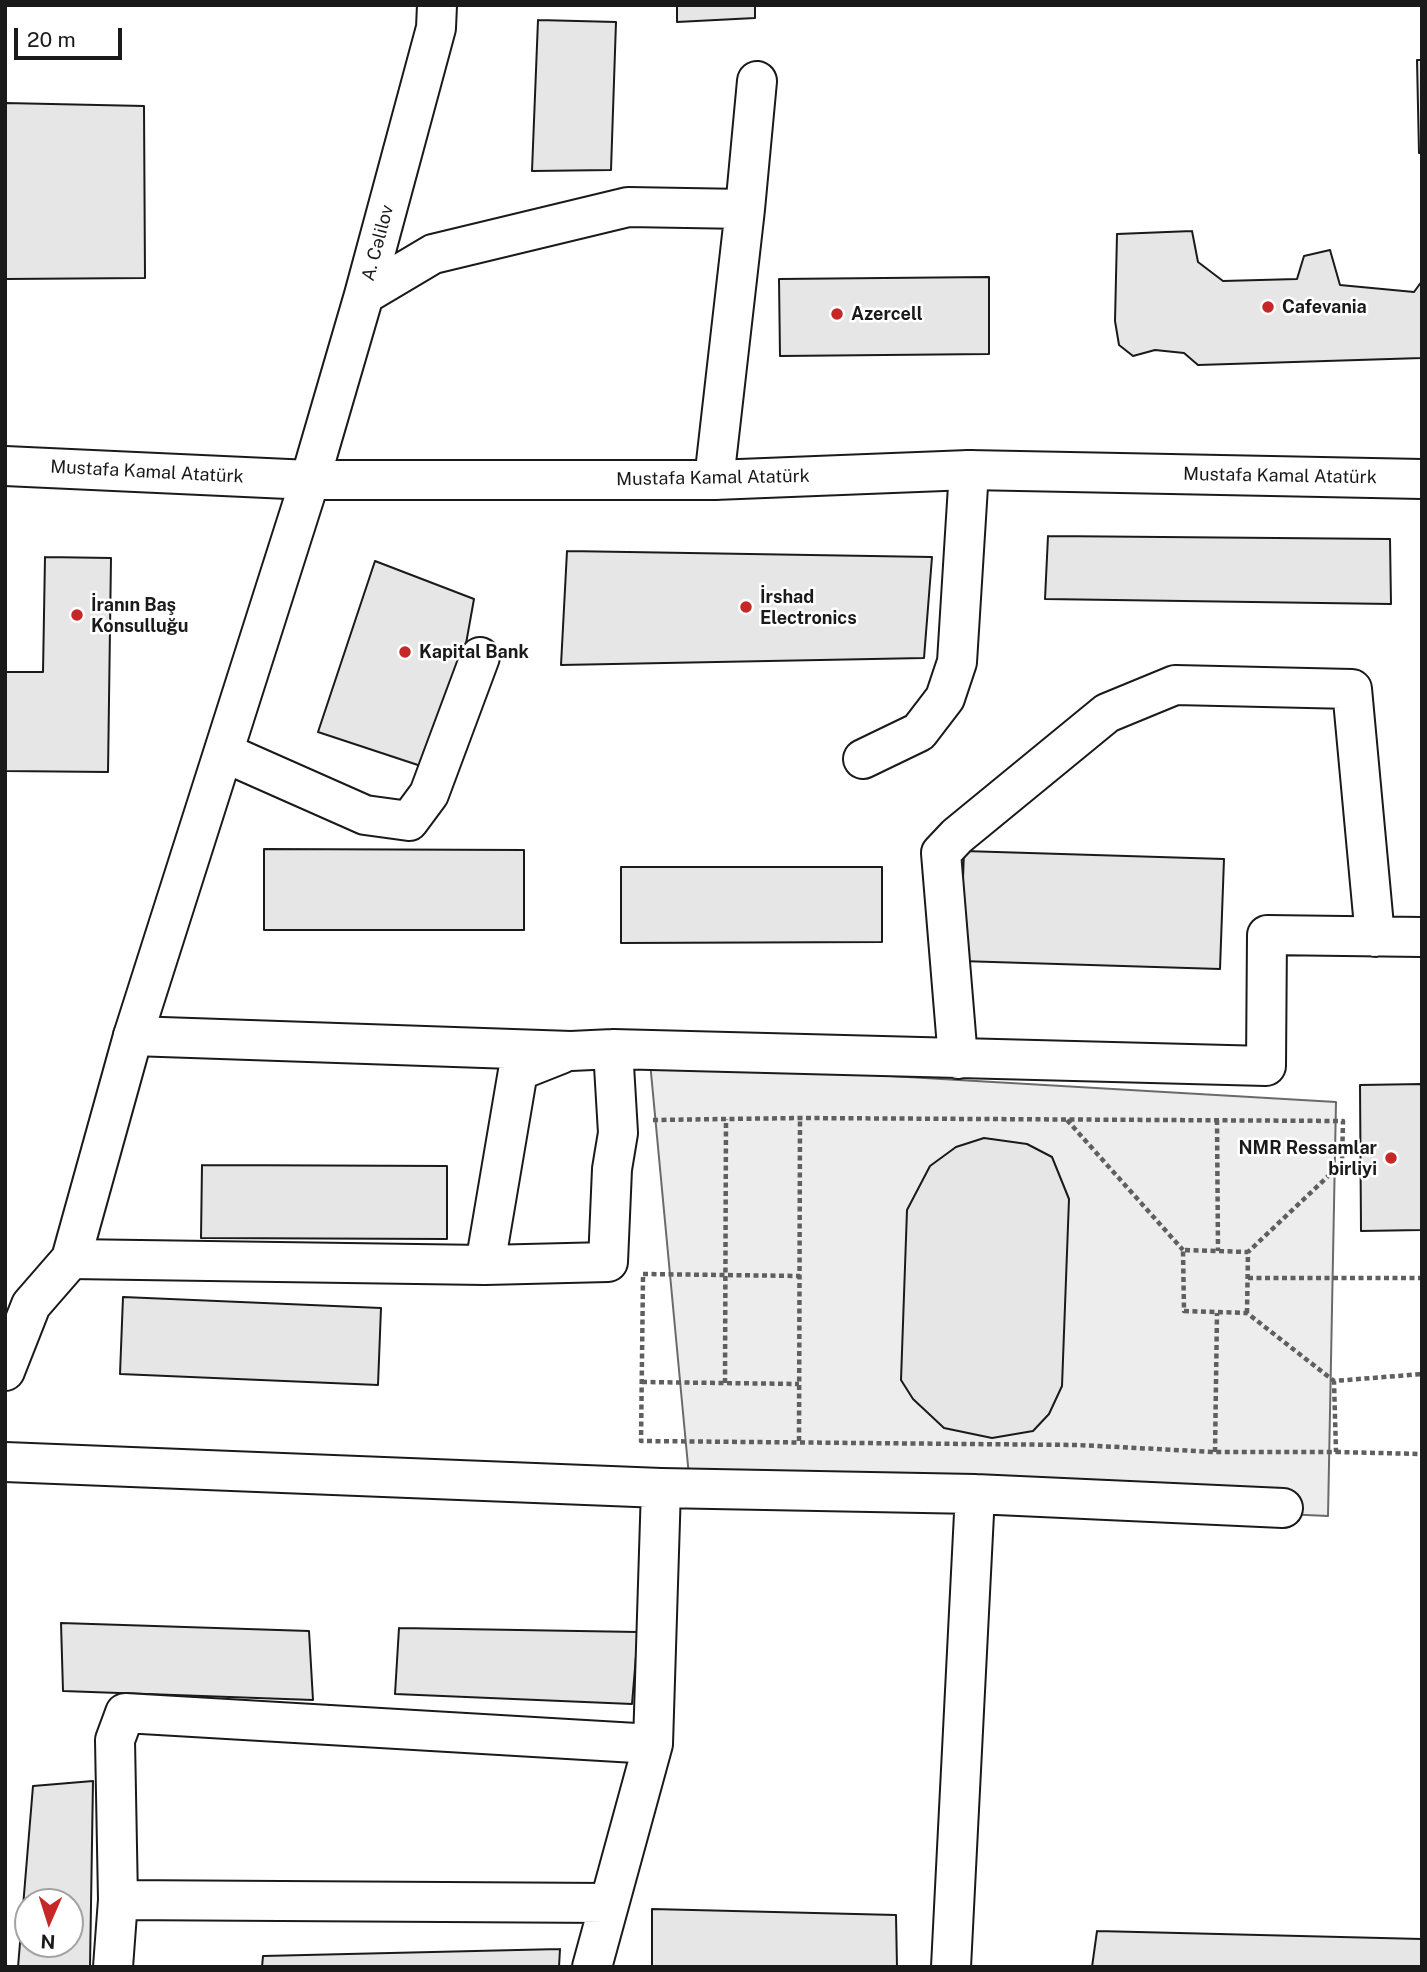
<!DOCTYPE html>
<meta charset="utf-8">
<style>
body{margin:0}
#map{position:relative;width:1427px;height:1972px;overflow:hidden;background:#fff;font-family:"Public Sans",sans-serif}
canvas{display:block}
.frame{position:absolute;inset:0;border:7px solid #1a1a1a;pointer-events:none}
.north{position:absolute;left:14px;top:1888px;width:70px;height:70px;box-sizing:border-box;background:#fff;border:2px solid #a3a3a3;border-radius:50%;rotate:183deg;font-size:19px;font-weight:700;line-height:28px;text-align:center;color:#1a1a1a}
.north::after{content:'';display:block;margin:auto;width:24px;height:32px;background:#c62828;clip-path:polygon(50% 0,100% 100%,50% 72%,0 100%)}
.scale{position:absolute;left:14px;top:28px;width:108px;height:32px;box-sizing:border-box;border:4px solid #1a1a1a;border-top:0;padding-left:9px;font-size:21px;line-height:24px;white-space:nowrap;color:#1a1a1a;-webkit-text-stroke:5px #fff;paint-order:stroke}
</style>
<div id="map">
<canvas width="1427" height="1972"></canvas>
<div class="frame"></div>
<div class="north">N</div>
<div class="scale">20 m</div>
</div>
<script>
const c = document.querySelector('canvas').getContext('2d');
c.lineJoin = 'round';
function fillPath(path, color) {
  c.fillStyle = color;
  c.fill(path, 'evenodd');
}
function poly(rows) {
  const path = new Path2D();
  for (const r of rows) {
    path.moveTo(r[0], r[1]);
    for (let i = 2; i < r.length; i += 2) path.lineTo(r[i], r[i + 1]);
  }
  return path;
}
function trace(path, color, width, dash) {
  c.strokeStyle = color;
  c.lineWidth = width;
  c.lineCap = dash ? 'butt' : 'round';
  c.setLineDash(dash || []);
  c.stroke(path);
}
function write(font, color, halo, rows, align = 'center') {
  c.font = font + ' "Public Sans",sans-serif';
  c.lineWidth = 5;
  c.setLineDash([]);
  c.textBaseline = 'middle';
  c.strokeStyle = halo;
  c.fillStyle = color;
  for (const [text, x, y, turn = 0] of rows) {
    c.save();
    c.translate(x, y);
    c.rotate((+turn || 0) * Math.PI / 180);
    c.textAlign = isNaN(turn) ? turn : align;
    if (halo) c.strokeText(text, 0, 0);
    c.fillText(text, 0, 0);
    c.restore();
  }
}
const built = poly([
 [650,1062,1336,1102,1328,1516,690,1487,650,1062]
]);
fillPath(built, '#ededed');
trace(built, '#6a6a6a', 2);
const building = poly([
 [677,5,755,5,755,18,677,22,677,5],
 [538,20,616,22,611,170,532,171,538,20],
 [1417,60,1422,60,1422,153,1419,153,1417,60],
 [5,103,144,106,145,278,5,279,5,103],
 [1192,231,1198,262,1223,281,1297,279,1304,256,1330,250,1340,285,1414,292,1422,281,1422,358,1198,365,1184,353,1155,350,1133,356,1119,345,1115,321,1117,234,1192,231],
 [989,277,989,354,780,356,779,279,989,277],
 [1048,536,1390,539,1391,604,1045,599,1048,536],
 [567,551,932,557,924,658,561,665,567,551],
 [45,557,111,558,108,772,5,771,5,672,43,672,45,557],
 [375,561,474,599,455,705,427,768,318,732,375,561],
 [264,849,524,850,524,930,264,930,264,849],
 [964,851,1224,859,1220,969,960,961,964,851],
 [621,867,882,867,882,942,621,943,621,867],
 [1422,1084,1422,1230,1361,1231,1360,1085,1422,1084],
 [984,1138,1027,1144,1052,1157,1069,1199,1062,1386,1049,1414,1033,1431,992,1438,944,1428,913,1399,901,1380,907,1210,930,1166,956,1147,984,1138],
 [202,1165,447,1166,447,1239,201,1238,202,1165],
 [123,1297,381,1308,378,1385,120,1374,123,1297],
 [61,1623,309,1631,313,1700,63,1691,61,1623],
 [399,1628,638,1632,632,1704,395,1694,399,1628],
 [93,1781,90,1967,18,1967,33,1786,93,1781],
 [28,1902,70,1902,70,1944,28,1944,28,1902],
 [652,1909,896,1915,897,1967,652,1967,652,1909],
 [1097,1931,1422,1939,1422,1967,1092,1967,1097,1931],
 [560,1949,559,1967,262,1967,263,1956,560,1949]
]);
fillPath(building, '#e6e6e6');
trace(building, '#1a1a1a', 2);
const minor = poly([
 [745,209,757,81],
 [364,295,433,254,628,207,745,209,714,480],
 [310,480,364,295,436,28,437,5],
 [225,753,365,815,409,821,429,794,480,657],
 [863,759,919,732,945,698,957,662,969,470],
 [133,1036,571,1051,613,1049,1266,1066,1267,935,1422,937],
 [958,1059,941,853,957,836,1107,713,1175,685,1352,689,1375,937],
 [71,1259,485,1265,608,1262,612,1169,618,1133,613,1049],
 [485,1265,518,1071,561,1054],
 [5,1462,661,1488,975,1494,1283,1508],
 [118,1900,115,1740,125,1713,653,1744],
 [113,1967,118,1900,607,1903],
 [592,1967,653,1744,661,1488],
 [951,1967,975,1494]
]);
const major = poly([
 [5,466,310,480,714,480,969,470,1422,479],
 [5,1371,31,1305,71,1259,133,1036,310,480]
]);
trace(minor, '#1a1a1a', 42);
trace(major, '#1a1a1a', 42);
trace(poly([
 [653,1120,800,1118,1343,1121,1342,1163,1248,1252],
 [1067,1120,1183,1250],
 [1217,1120,1218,1251],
 [643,1274,800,1276],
 [643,1277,641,1441,1078,1445,1215,1452,1336,1452,1334,1381],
 [1248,1278,1422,1278],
 [1247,1313,1248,1252,1183,1250,1184,1311,1247,1313,1334,1381,1422,1374],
 [642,1382,799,1384],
 [725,1383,726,1119],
 [799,1441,800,1118],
 [1215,1452,1217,1313],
 [1336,1452,1422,1454]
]), '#5f5f5f', 4.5, [5, 3.5]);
trace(minor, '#fff', 38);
trace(major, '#fff', 38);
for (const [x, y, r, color] of [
 [1268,307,7,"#c62828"],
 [837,314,7,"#c62828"],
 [746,607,7,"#c62828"],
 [77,615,7,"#c62828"],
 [405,652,7,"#c62828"],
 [1391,1158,7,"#c62828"]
]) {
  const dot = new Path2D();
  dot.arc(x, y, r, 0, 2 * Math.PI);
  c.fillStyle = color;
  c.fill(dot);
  trace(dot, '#fff', 2.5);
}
write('18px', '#1a1a1a', '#fff', [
 ["A. Cəlilov",378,243,-75],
 ["Mustafa Kamal Atatürk",147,472,3],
 ["Mustafa Kamal Atatürk",1280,476,1],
 ["Mustafa Kamal Atatürk",713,478,-1]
]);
write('bold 18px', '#1a1a1a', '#fff', [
 ["Cafevania",1282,307],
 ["Azercell",851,314],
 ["İrshad",760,597],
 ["Electronics",760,618],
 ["İranın Baş",91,605],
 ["Konsulluğu",91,626],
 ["Kapital Bank",419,652],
 ["NMR Ressamlar",1377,1148,"right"],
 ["birliyi",1377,1169,"right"]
], 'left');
</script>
